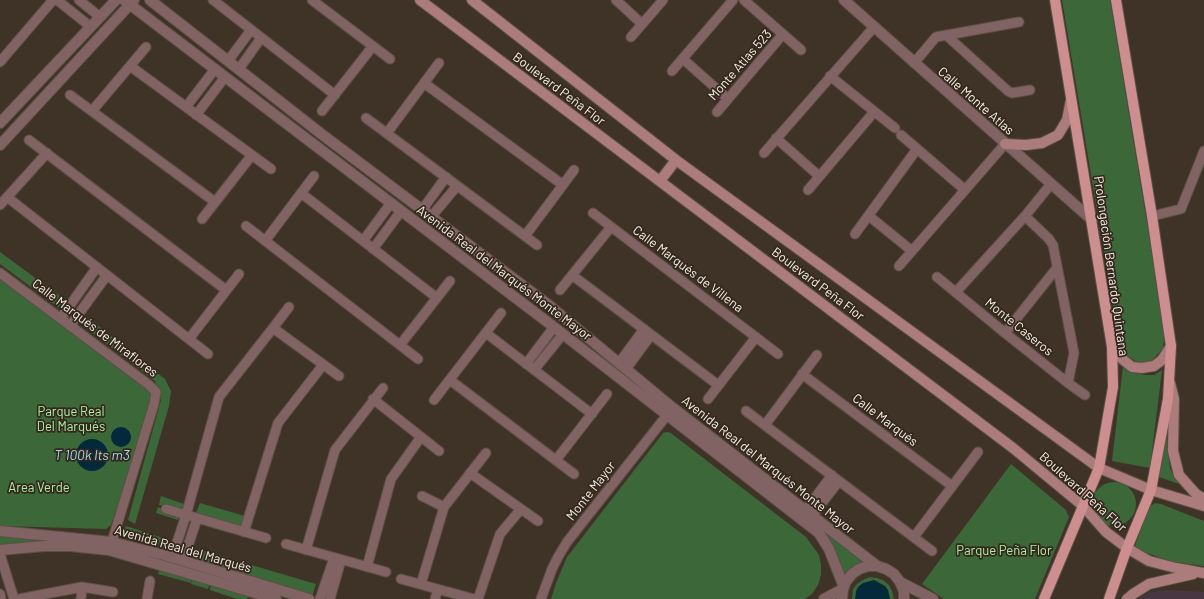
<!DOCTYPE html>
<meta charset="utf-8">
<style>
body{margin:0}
canvas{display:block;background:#3f3226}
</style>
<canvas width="1204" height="599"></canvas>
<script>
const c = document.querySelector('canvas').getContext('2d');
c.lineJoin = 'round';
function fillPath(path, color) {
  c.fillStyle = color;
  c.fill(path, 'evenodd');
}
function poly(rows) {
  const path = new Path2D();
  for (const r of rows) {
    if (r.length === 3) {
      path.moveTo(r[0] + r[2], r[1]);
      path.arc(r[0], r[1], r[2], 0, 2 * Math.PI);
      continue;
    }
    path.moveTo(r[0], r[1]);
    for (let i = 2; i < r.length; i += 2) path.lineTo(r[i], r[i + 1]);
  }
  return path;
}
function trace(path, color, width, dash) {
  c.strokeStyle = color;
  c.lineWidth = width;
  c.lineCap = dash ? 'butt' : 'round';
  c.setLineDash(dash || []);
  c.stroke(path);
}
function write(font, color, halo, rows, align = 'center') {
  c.font = font + ' Barlow,sans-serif';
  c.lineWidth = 3.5;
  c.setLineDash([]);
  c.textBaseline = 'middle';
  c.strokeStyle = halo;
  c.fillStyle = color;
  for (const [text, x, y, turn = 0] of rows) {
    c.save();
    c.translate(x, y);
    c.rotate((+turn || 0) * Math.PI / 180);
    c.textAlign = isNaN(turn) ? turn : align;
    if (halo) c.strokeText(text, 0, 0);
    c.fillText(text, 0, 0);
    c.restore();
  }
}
fillPath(poly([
 [1166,590,1204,592,1204,599,1140,599,1150,592]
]), '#483742');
fillPath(poly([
 [1062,0,1110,0,1165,332,1163,348,1151,362,1144,363,1135,361,1127,355,1118,337],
 [0,252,68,302,62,310,0,264],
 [0,274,156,393,111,525,106,529,0,526],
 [86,316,165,379,171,391,169,406,135,524,128,520,161,400,155,381,81,324],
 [1123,366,1130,372,1145,375,1154,375,1162,370,1150,468,1112,461],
 [667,432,671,433,676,437,806,537,819,555,821,564,821,575,818,585,812,594,805,599,551,599,556,583,567,557,663,433],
 [1166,434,1170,468,1174,477,1179,484,1159,477],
 [1011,464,1066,510,1069,517,1035,599,944,599,922,584],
 [1114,504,22],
 [161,496,184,504,182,510,159,505],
 [200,503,245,516,243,528,196,513],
 [1155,503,1161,504,1204,521,1204,566,1172,562,1139,550,1135,546,1148,508],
 [158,507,179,516,178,520,156,513],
 [126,526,166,539,163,546,123,532],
 [818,528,868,564,844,578],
 [0,535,107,543,0,547],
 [194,548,316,584,312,597,191,561],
 [160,567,192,578,191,583,158,574],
 [193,577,210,582,208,589,191,584],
 [870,577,877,578,883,580,889,585,892,591,894,599,852,599,853,589,857,584,863,580],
 [211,583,249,595,247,599,237,599,210,590]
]), '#3b6739');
fillPath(poly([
 [121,437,10],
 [92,455,16],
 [874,580,885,586,888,590,890,599,855,599,856,591,859,586,863,583]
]), '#03293b');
const minor = poly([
 [57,0,91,27],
 [79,0,100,17],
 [213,0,335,95],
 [312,0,390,59],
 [616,0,642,24],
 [744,0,801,50],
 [946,35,1008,91,1012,93,1030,90],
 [631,37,663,0],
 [683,59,728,99],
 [228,61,251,30],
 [0,62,53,0],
 [914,63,936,37,1019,22],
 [130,66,271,169],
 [239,69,261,38],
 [672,71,733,0],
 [830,76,895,128],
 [424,83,563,185],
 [70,95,215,202],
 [186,107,215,69],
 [92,111,146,47],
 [322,111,373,46],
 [717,112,783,34],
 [196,115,225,77],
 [366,118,537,245],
 [387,133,439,63],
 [901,135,965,190],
 [776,138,819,176],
 [29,140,226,290],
 [764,153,874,27],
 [808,190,874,112],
 [301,193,437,298],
 [7,197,208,354],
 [0,205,47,153],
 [422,210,446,177],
 [593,213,778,354],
 [869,216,912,251],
 [1025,216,1049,239,1053,245,1074,353,1068,383],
 [1152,216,1181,209,1204,151],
 [431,217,457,186],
 [202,219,252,155],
 [246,226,418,359],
 [855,234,917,149],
 [525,236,574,170],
 [265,241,314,176],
 [363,241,391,203],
 [373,249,401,211],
 [899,266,1005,144],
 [0,273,149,385,156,392,154,404,110,548],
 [572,275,718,385],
 [937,277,1005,333,1068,383,1085,395],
 [560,290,611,227],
 [956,292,1025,216,1051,184],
 [61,318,97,267],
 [70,326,107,275],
 [273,328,339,376],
 [486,333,592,414],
 [1005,333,1056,269],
 [189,339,239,274],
 [400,345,450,281],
 [619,363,644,329],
 [526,364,554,327],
 [626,369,651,335],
 [534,370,563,334],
 [802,374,952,486],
 [450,380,574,474],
 [373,399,439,451],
 [708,399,756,337],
 [434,400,501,313],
 [746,411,932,551],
 [765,425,817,355],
 [556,460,607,394],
 [470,473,538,521],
 [422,496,444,507],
 [166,509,266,538],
 [805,511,832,475],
 [812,516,839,481],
 [244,532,278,423,323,365],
 [914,537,978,452],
 [286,544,386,572],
 [306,550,335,450,383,388],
 [0,554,14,599],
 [172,558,186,515,219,397,273,328,289,307],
 [183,561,197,519],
 [367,567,391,479,421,437],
 [401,579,474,599],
 [421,584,444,507,486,453],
 [0,594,1,599],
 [19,599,82,587,113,592],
 [81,599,82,587],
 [147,599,150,581],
 [320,599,334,558],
 [330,599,341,560],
 [435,599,438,589],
 [478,599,500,534,521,509],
 [541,599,552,569,558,557,567,542,671,410]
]);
const tertiary = poly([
 [124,0,550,324,819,533,829,549,844,587],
 [150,0,324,136,550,306,673,408,877,566],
 [844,0,1092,220],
 [0,123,116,0],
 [0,145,134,0],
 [0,531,111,542,164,555,309,599],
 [0,550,44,546,70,546,109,550,276,599],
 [900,582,933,599],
 [824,599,843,589],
 [842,599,843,589,846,581,852,574,859,569,868,566,877,566,886,569,894,574,900,582,904,591,904,599]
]);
const secondary = poly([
 [420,0,1013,448,1083,506,1106,532,1127,548,1149,561,1176,568,1204,573],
 [472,0,676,160,1099,468,1151,490,1204,506],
 [1005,144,1026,145,1042,143,1058,135,1067,120,1071,100],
 [660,181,676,160],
 [1112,347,1121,358,1132,367,1142,368,1154,366,1162,360,1171,346],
 [1170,383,1174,399,1173,451,1179,475,1196,494,1204,499],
 [1127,599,1133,594,1149,584,1193,574]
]);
const primary = poly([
 [1044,599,1099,468,1113,387,1112,347,1055,0],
 [1109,599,1127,548,1151,490,1168,399,1171,346,1152,216,1116,0]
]);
trace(minor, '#5d5045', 11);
trace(tertiary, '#5d5045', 12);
trace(secondary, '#5d5045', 12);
trace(primary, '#5d5045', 12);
trace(minor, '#826363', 9);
trace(tertiary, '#826363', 10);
trace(secondary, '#ac7c7c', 10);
trace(primary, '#cd8e90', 10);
write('13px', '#f8efe8', '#34281c', [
 ["Monte Atlas 523",740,65,-49],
 ["Boulevard Peña Flor",559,89,37],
 ["Calle Monte Atlas",976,101,41],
 ["Prolongación Bernardo Quintana",1111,266,82],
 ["Calle Marqués de Villena",688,269,37],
 ["Avenida Real del Marqués Monte Mayor",504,273,37],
 ["Boulevard Peña Flor",818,284,37],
 ["Monte Caseros",1019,327,39],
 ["Calle Marqués de Miraflores",95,328,37],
 ["Calle Marqués",885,420,37],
 ["Avenida Real del Marqués Monte Mayor",768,465,38],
 ["Monte Mayor",591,491,-52],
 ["Boulevard Peña Flor",1083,492,42],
 ["Avenida Real del Marqués",183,549,16]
]);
write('13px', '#abf0a7', '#34281c', [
 ["Parque Real",71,412],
 ["Del Marqués",71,427],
 ["Area Verde",39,488],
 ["Parque Peña Flor",1004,551]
]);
write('italic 14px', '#9fd4f5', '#34281c', [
 ["T 100k lts m3",92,455]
]);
</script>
